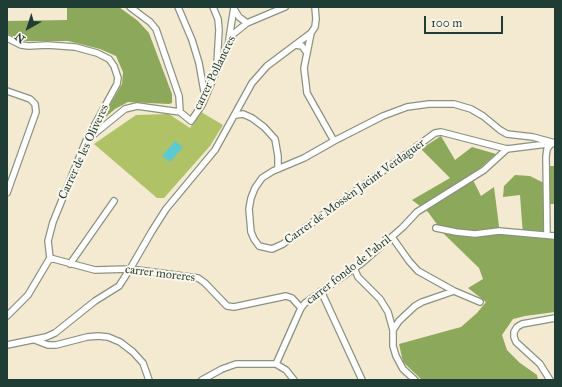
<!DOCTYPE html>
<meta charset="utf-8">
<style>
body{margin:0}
#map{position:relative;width:562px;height:387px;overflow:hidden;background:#f4e9d1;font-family:"IM FELL Great Primer",serif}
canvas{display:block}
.frame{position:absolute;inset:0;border:8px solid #1f3d34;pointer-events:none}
.north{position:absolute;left:8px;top:8px;width:40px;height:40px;-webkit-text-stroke:3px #fbf7ec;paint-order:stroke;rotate:219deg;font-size:11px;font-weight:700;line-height:16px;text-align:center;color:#1f3d34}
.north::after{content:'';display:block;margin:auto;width:14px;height:18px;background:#1f3d34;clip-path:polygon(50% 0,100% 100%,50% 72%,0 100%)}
.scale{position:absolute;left:424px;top:16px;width:79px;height:18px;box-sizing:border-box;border:2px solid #1f3d34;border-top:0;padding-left:5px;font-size:12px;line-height:14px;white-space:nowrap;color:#1f3d34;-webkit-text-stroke:3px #fbf7ec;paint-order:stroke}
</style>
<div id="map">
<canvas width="562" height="387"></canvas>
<div class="frame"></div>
<div class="north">N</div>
<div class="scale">100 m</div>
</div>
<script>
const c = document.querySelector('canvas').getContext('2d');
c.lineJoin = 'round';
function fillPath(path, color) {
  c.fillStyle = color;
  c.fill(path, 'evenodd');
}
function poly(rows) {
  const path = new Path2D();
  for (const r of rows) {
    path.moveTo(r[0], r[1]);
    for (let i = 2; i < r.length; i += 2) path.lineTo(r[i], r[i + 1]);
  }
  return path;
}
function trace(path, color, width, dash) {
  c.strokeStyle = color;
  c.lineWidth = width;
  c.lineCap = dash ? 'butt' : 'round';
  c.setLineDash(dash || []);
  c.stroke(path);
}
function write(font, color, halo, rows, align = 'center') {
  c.font = font + ' "IM FELL Great Primer",serif';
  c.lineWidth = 4;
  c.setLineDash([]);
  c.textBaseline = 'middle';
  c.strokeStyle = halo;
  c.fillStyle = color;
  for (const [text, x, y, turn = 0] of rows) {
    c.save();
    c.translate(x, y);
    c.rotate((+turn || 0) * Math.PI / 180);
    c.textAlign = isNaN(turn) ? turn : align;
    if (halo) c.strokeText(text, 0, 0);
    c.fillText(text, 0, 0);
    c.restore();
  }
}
fillPath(poly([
 [201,112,223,125,210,146,164,198,157,198,94,144,136,115,169,114,190,128]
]), '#b0c266');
fillPath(poly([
 [67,7,119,7,138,21,149,33,172,94,172,103,169,104,128,102,115,109,100,122,122,84,123,72,116,56,100,49,68,41,26,41,7,34,7,21,67,20],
 [441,136,455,160,472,147,496,154,471,176,481,196,494,187,500,234,523,235,520,195,503,197,504,186,515,175,530,176,542,182,550,181,549,166,555,166,555,204,544,204,546,238,555,238,555,312,525,316,513,319,502,335,507,350,520,363,537,375,538,380,422,380,403,362,399,344,461,327,477,313,486,302,468,288,483,279,479,268,444,234,428,212,412,200,450,178,421,149]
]), '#8ca85b');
fillPath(poly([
 [175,141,183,147,170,162,162,156]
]), '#5dcad2');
const street = poly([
 [130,7,150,22,156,29,179,96,180,112],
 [178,7,192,40,199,63,205,97],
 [213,7,218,19,219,30,217,64],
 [234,9,239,17,247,23],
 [311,33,304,68,307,93,334,141],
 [7,38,21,45,29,46,47,45,75,47,97,53,109,59,114,66,118,78,117,84,86,141,53,222,48,241,50,258,28,295,7,316],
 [229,39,234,7],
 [295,45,302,46,307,53],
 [7,91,30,99,35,104,36,112,7,193],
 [429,104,454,104,471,109,483,116,500,130,507,134,533,137,555,143,507,149,441,132,435,133,283,244,272,249,259,246,254,239,251,232,249,209,251,198,255,188,262,178,273,171,304,158,334,141,383,116,407,107,429,104],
 [236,115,243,114,252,118,264,127,275,139,278,156,278,169],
 [88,139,125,109,137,106,180,112,191,121,202,105,232,35,247,23,285,7],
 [436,228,456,232,475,234,499,231,555,236],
 [547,235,546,157,547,149,550,145,554,143],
 [392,237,409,261,418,271,454,291,422,302,415,306,399,321,393,330],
 [50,258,95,270,130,269,198,278,205,283,227,306,234,307,286,296,292,298,301,308],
 [70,264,114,201],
 [354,268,358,277,380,299,388,312,393,330,393,346,396,356,403,369,415,380],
 [321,291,362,380],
 [454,291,480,302],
 [35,340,48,345,56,345,87,337,98,336,108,337,120,342,133,352,143,363,149,380],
 [7,345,46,337,55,333,95,301,119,286,130,269,152,231,166,209,215,150,252,83,267,66,311,33,315,27,316,19,315,7],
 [276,364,286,370,294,380],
 [202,380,222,369,236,364,276,364,301,308,305,303,362,263,403,227,417,212,484,170,507,149],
 [550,380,540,364,516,342,514,337,514,332,517,327,522,324,555,318]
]);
trace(street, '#8a9382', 8);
trace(street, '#fff', 5.5);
write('12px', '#1f3d34', '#fbf7ec', [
 ["carrer Pollancres",215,73,-64],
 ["Carrer de les Oliveres",84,152,-65],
 ["Carrer de Mossèn Jacint Verdaguer",355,192,-36],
 ["carrer fondo de l'abril",349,270,-38],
 ["carrer moreres",160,274,7]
]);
</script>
